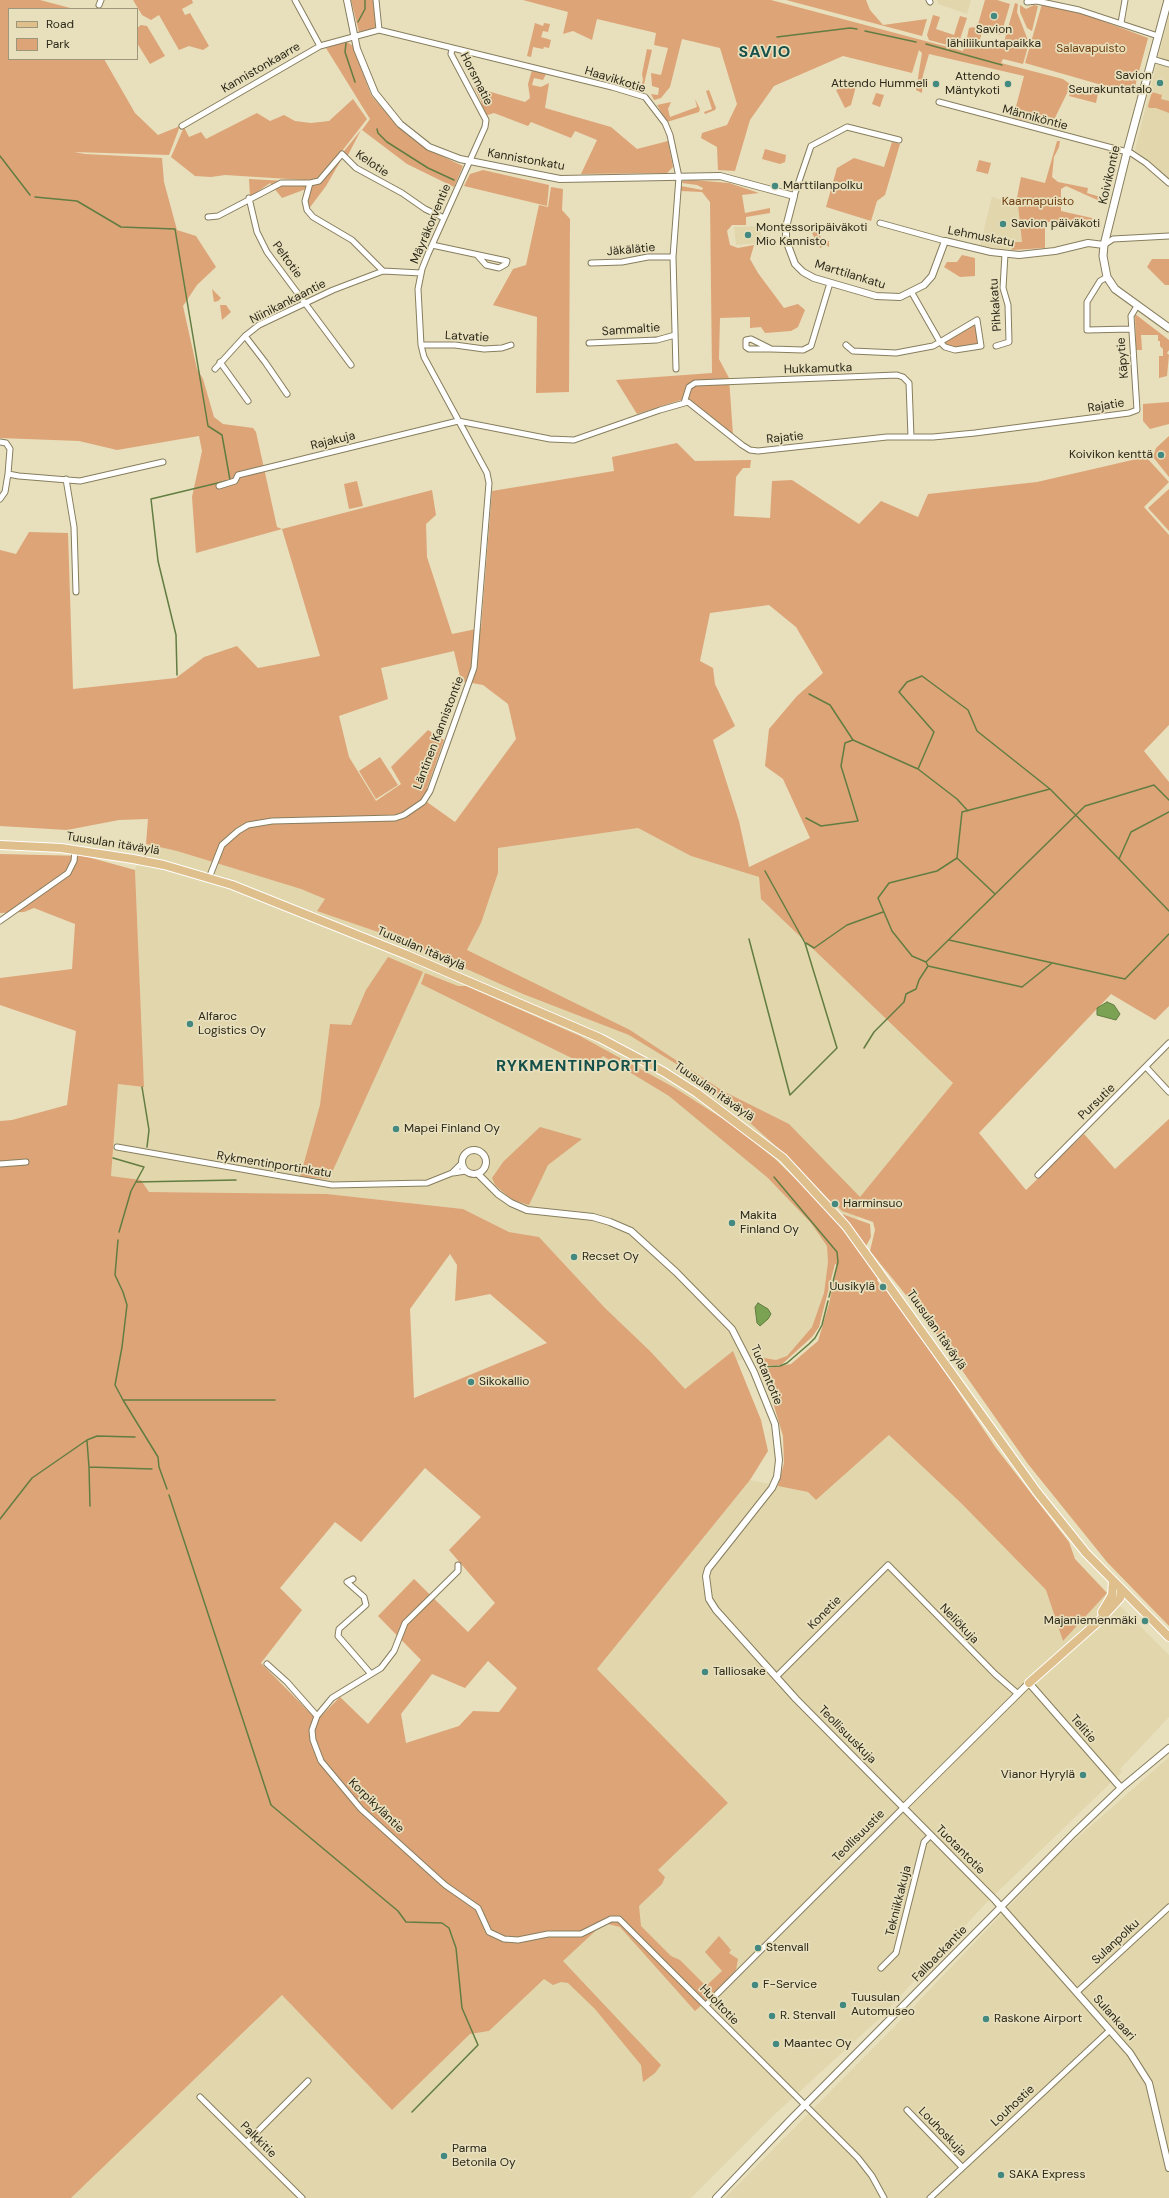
<!DOCTYPE html>
<meta charset="utf-8">
<style>
body{margin:0}
#map{position:relative;width:1169px;height:2198px;overflow:hidden;background:#e8dfbc;font-family:"DM Sans",sans-serif}
canvas{display:block}
.legend{position:absolute;left:8px;top:8px;width:130px;height:52px;box-sizing:border-box;background:#e8dfbc;border:1px solid #9c967b;margin:0;padding:5px 7px;list-style:none;font-size:12px;color:#2b281a}
.legend li{display:flex;align-items:center;gap:8px;height:20px}
.legend b{width:20px;border:1px solid #9c967b}
</style>
<div id="map">
<canvas width="1169" height="2198"></canvas>
<ul class="legend">
<li><b style="height:5px;background:#dfbf8c"></b>Road</li>
<li><b style="height:11px;background:#dda478"></b>Park</li>
</ul>
</div>
<script>
const c = document.querySelector('canvas').getContext('2d');
c.lineJoin = 'round';
function fillPath(path, color) {
  c.fillStyle = color;
  c.fill(path, 'evenodd');
}
function poly(rows) {
  const path = new Path2D();
  for (const r of rows) {
    if (r.length === 3) {
      path.moveTo(r[0] + r[2], r[1]);
      path.arc(r[0], r[1], r[2], 0, 2 * Math.PI);
      continue;
    }
    path.moveTo(r[0], r[1]);
    for (let i = 2; i < r.length; i += 2) path.lineTo(r[i], r[i + 1]);
  }
  return path;
}
function trace(path, color, width, dash) {
  c.strokeStyle = color;
  c.lineWidth = width;
  c.lineCap = dash ? 'butt' : 'round';
  c.setLineDash(dash || []);
  c.stroke(path);
}
function write(font, color, halo, rows, align = 'center') {
  c.font = font + ' "DM Sans",sans-serif';
  c.lineWidth = 3.5;
  c.setLineDash([]);
  c.textBaseline = 'middle';
  c.strokeStyle = halo;
  c.fillStyle = color;
  for (const [text, x, y, turn = 0] of rows) {
    c.save();
    c.translate(x, y);
    c.rotate((+turn || 0) * Math.PI / 180);
    c.textAlign = isNaN(turn) ? turn : align;
    if (halo) c.strokeText(text, 0, 0);
    c.fillText(text, 0, 0);
    c.restore();
  }
}
fillPath(poly([
 [937,0,971,0,967,14,938,4],
 [1169,15,1169,181,1135,150],
 [992,197,1018,205,1022,242,1013,242,1012,250,980,246],
 [761,226,762,243,736,245,734,227],
 [638,828,691,856,759,877,761,899,953,1083,860,1198,854,1243,828,1263,824,1293,812,1327,787,1356,776,1360,753,1356,737,1361,733,1352,685,1389,651,1352,605,1308,539,1237,509,1232,463,1209,327,1194,149,1192,141,1180,111,1176,118,1084,144,1087,135,870,146,844,177,851,301,889,325,899,317,911,401,940,459,966,481,923,498,873,498,848],
 [889,1435,962,1504,1046,1590,1063,1641,1107,1593,1169,1655,1169,1717,1120,1769,1122,1772,987,1902,879,2019,775,2114,691,2198,71,2198,282,1995,392,2110,470,2034,489,2031,728,1803,597,1669,750,1480,808,1492,816,1500],
 [1169,1757,1169,2198,725,2198,897,2024,1058,1855]
]), '#e1d6ac');
fillPath(poly([
 [0,0,40,0,74,9,9,9,9,59,104,59,135,113,158,135,180,126,169,155,74,152,85,154,162,158,164,182,177,230,196,236,216,267,197,285,183,306,197,369,203,379,214,417,223,424,253,428,256,432,277,527,282,529,432,490,436,515,426,524,427,557,452,634,481,628,492,491,614,471,612,457,677,443,695,461,751,460,750,468,743,468,736,477,734,516,770,518,772,481,792,480,859,524,881,501,918,517,928,494,1037,482,1141,458,1146,457,1169,482,1144,507,1169,535,1169,725,1144,751,1169,782,1169,1006,1155,1020,1111,994,979,1133,1026,1190,1084,1134,1115,1169,1169,1119,1169,1626,1107,1562,1028,1464,928,1322,870,1251,875,1230,873,1222,842,1211,834,1203,833,1204,791,1160,704,1081,629,1035,523,994,401,940,317,911,325,899,301,889,177,851,146,844,148,819,119,820,67,830,0,826,0,550,16,554,29,532,68,533,73,689,176,678,204,657,237,646,258,668,320,656,282,529,196,553,192,497,202,451,199,436,117,450,79,441,0,438],
 [769,605,796,627,823,673,797,696,769,729,765,766,783,779,810,838,749,867,739,821,713,740,735,726,715,684,713,668,700,661,710,613],
 [454,651,461,681,483,685,508,704,516,739,455,822,427,802,427,788,444,740,428,730,391,767,401,784,376,801,349,757,339,716,388,699,381,668],
 [638,828,691,856,759,877,761,899,953,1083,860,1197,789,1124,723,1091,630,1030,467,950,481,923,498,873,498,848],
 [133,0,192,0,193,3,182,9,185,15,190,13,209,46,203,50,189,46,179,50,159,15,151,20,142,15],
 [351,0,375,0,375,29,359,32],
 [523,0,771,0,963,51,965,44,992,46,1004,42,1015,3,1018,4,1017,12,1029,43,1023,64,1003,59,1001,63,1063,79,1071,85,1051,126,1013,118,1024,76,929,54,923,75,922,93,916,90,922,53,919,50,912,73,843,56,774,86,750,120,735,171,718,170,717,147,701,138,702,133,727,125,737,104,720,48,682,39,670,87,661,98,654,100,651,94,658,95,659,88,652,86,651,73,661,75,668,48,654,45,656,33,597,19,592,40,573,31,563,34,568,12],
 [786,0,866,0,870,10,883,25,927,19,922,36],
 [985,0,997,0,1010,4,1001,35,977,28],
 [1042,4,1084,14,1148,38,1133,94,1025,63],
 [1020,5,1026,9,1034,5,1038,6,1032,31,1027,28,1020,12],
 [933,15,940,17,936,29,954,35,960,16,967,18,958,45,955,47,929,40,927,35],
 [535,23,543,26,544,23,550,24,548,32,543,31,541,37,551,40,549,48,544,47,543,49,533,47,531,57,527,56],
 [141,25,147,26,165,56,150,64,137,43,137,28],
 [973,27,982,32,979,43,966,42,969,28],
 [346,41,353,46,371,95,398,126,427,149,463,166,454,187,407,164,362,130,370,119,326,48],
 [647,49,652,50,642,93,616,85,617,81,641,87,643,80,642,74],
 [532,70,546,74,543,80,534,78,532,85,541,87,549,83,545,108,611,127,637,149,668,141,673,167,667,173,581,174,597,140,575,131,571,138,531,122,528,126,494,113,484,116,481,101,474,87,525,102,530,98,528,84],
 [851,85,856,86,851,105,845,108,836,90],
 [1072,86,1098,93,1096,103,1069,96],
 [709,90,716,108,715,110,705,114,704,112,712,109,706,91],
 [1152,92,1162,95,1161,99,1169,101,1169,113,1156,108,1149,108,1148,106],
 [876,93,884,95,880,107,872,104],
 [353,99,367,119,324,174,316,179,305,180,225,175,211,177,195,176,171,157,184,127,189,137,201,132,206,139,257,113,270,121,284,115,295,121,311,123,329,121],
 [695,99,700,109,699,112,667,122,657,105,671,102,668,109,670,117,697,107],
 [361,130,347,157,344,155,326,186,308,210,306,189,282,198,270,183,250,197,249,179,304,182,316,181,324,176],
 [1057,141,1060,141,1059,147,1054,157,1052,177,1058,182,1088,188,1087,193,1104,198,1102,202,1066,186,1061,189,1061,211,1092,218,1092,222,1045,222,1045,248,1012,250,1013,242,1022,242,1018,205,1016,203,1021,177,1045,183],
 [892,142,900,144,885,195,877,201,871,221,826,207,837,168,854,158,884,167],
 [765,149,786,155,785,162,780,164,762,159],
 [979,160,991,163,988,174,976,171],
 [483,170,549,185,547,206,464,186,470,174],
 [693,180,729,183,759,193,742,195,745,213,770,208,770,213,746,217,746,225,732,225,727,231,730,245,738,248,754,245,750,259,758,273,784,308,798,304,805,310,798,327,791,331,765,333,761,327,750,328,750,317,720,318,719,359,729,378,733,435,691,401,681,400,637,414,616,380,712,373,710,202,702,192,681,191,681,186,702,190,703,188,697,185,682,183,683,181],
 [551,187,563,189,562,210,570,219,569,392,536,393,537,317,493,305,513,269,526,265,539,205,548,207],
 [818,230,822,241,829,241,829,247,826,245,820,248,812,233],
 [962,255,975,258,975,276,960,277,944,267,947,262,957,262],
 [1152,259,1169,259,1169,285,1165,285,1147,267],
 [212,289,221,298,218,301,214,302],
 [220,305,226,305,231,312,222,320],
 [1135,314,1169,340,1169,350,1167,353,1169,355,1167,376,1159,378,1159,356,1163,356,1163,349,1160,346,1160,341,1158,341,1158,335,1141,335,1142,350,1136,350],
 [975,323,979,346,955,349,946,345,943,342],
 [1169,402,1169,424,1150,429,1143,421,1143,404],
 [1169,436,1169,477,1153,457,1156,448],
 [357,481,363,506,349,509,344,484],
 [1169,489,1169,531,1148,508],
 [380,757,398,785,376,799,359,771],
 [0,854,84,856,135,870,144,1087,118,1084,111,1176,141,1180,149,1192,327,1194,463,1209,509,1232,539,1237,605,1308,651,1352,685,1389,733,1351,761,1420,768,1451,750,1480,597,1669,728,1803,658,1870,665,1877,662,1884,639,1906,641,1926,671,1956,680,1960,706,1986,722,1971,705,1952,719,1936,731,1950,729,1953,738,1959,736,1970,715,1993,695,2011,620,1927,604,1923,563,1961,661,2065,655,2073,643,2082,641,2065,595,2009,568,1983,561,1982,553,1985,544,1979,489,2031,470,2034,392,2110,282,1995,71,2198,0,2198,0,1121,12,1120,67,1105,76,1031,0,1005,0,978,72,969,75,924,34,908,24,912,0,913],
 [450,1254,457,1265,455,1301,490,1294,547,1343,414,1398,410,1309],
 [425,1468,481,1517,449,1550,495,1603,468,1632,414,1579,378,1616,421,1660,368,1724,340,1697,317,1720,261,1663,302,1610,280,1588,335,1522,361,1542],
 [488,1661,517,1688,499,1712,473,1711,459,1726,406,1743,401,1714,432,1674,465,1688],
 [388,957,423,972,329,1179,300,1177,320,1105,330,1024,351,1025,366,990],
 [425,973,458,986,466,986,580,1036,675,1088,734,1126,774,1158,815,1198,854,1243,874,1271,878,1279,877,1280,884,1291,886,1290,895,1298,996,1448,1069,1542,1075,1559,1107,1593,1063,1641,1046,1590,962,1504,889,1435,816,1500,808,1492,778,1486,784,1463,783,1436,763,1369,791,1364,818,1341,829,1304,837,1265,835,1264,819,1327,812,1337,781,1365,763,1366,753,1356,776,1360,787,1356,812,1327,824,1293,828,1262,827,1246,811,1223,768,1178,669,1096,603,1056,592,1068,421,984],
 [540,1127,582,1139,548,1165,529,1205,512,1200,495,1185,492,1178,503,1162],
 [842,1214,870,1224,871,1237,866,1246]
]), '#dda478');
const water = poly([
 [1107,1002,1114,1005,1120,1014,1116,1020,1097,1015,1097,1008,1107,1002],
 [758,1303,768,1309,771,1314,768,1319,760,1326,757,1323,755,1307,758,1303]
]);
fillPath(water, '#7aa252');
trace(water, '#627d41', 1);
trace(poly([
 [358,22,365,9,365,0],
 [865,31,916,42],
 [777,37,850,28,857,29],
 [346,43,345,52,355,82],
 [926,44,1002,65],
 [377,129,378,133,387,142,428,168,454,180],
 [0,156,30,195],
 [35,197,77,201,121,227,175,229,208,426,222,435,230,480],
 [177,675,176,635,158,561,151,499,226,481],
 [809,694,830,705,853,740,918,769,957,799,968,811],
 [918,769,934,732,899,692,907,682,922,676,968,710,977,731,1050,789,1119,859],
 [1169,812,1131,832,1119,859,1169,911],
 [806,818,821,826,858,821,841,766,845,743,853,740],
 [957,858,937,871,889,883,878,898,892,931,912,956,926,962,928,966,1022,987,1052,963],
 [995,894,957,858,962,812,1050,789],
 [749,939,790,1095,837,1048,805,943,765,871],
 [949,940,1125,979,1169,934],
 [806,943,814,948,847,925,883,912],
 [926,962,1085,806,1154,785,1169,800],
 [864,1048,874,1032,904,1002,906,994,916,989,919,980,928,966],
 [142,1087,149,1130,147,1147],
 [113,1158,144,1167,131,1191,119,1232],
 [774,1177,837,1252,838,1262,829,1297],
 [136,1182,236,1180],
 [118,1240,115,1275,123,1292,127,1305,122,1347,115,1385,123,1400,275,1400],
 [762,1367,780,1366,787,1363,809,1344,815,1338,822,1325,828,1301],
 [123,1400,158,1457,159,1467,167,1489],
 [87,1441,89,1467],
 [169,1495,271,1805,398,1911,406,1922,442,1923,449,1928,456,1948,462,2008,478,2045,412,2112],
 [90,1506,89,1467,152,1469],
 [0,1519,32,1478,87,1440,97,1436,135,1437]
]), '#627d41', 1.5);
const minor = poly([
 [295,0,320,46],
 [376,0,379,30],
 [929,0,930,2],
 [1027,2,1037,1,1079,10,1158,36],
 [99,5,101,0],
 [1121,23,1125,0],
 [1152,59,1169,64],
 [939,102,1131,153,1146,163,1169,183],
 [182,126,320,46,379,30,612,87,645,97,665,123,670,135,679,177,673,257,676,369],
 [310,183,305,201,307,210,313,217,352,240,383,271,421,273],
 [794,196,811,146,847,127,899,140],
 [249,198,257,232,267,252,351,365],
 [208,217,218,216,281,183,310,183,319,181,342,154,356,168,402,193,425,209,444,218],
 [880,223,945,241],
 [432,245,507,261,506,264,499,268,486,265,478,256],
 [1104,245,1113,239,1169,236],
 [591,263,622,262,648,257,673,257],
 [1107,277,1100,281,1087,302,1087,330,1131,329],
 [245,336,265,362,287,394],
 [589,343,657,340,675,335],
 [421,345,455,345,484,349,502,348,511,345],
 [846,345,853,351,896,353,933,346,940,342,977,320,981,346,955,350,945,347,940,342,912,293],
 [996,346,1009,342,1008,305,1003,288,1005,254],
 [771,349,749,349,746,347,746,340,751,339,771,349,803,350,811,346,830,283],
 [220,362,248,401],
 [215,369,245,336,259,325,333,290,383,271],
 [684,403,689,387,695,383,897,375,903,377,909,383,911,437],
 [458,421,550,439,574,440,660,410,688,402,742,445,750,450,758,451,887,437,933,437,975,433,1129,413,1137,410,1131,316,1137,306],
 [0,442,6,443,10,449,8,474,19,476,80,481,163,462],
 [66,479,74,527,76,592],
 [219,486,235,481,238,475,458,421],
 [0,499,5,492,8,474],
 [209,878,222,845,238,831,248,825,272,821,395,818,404,815,423,802,430,791,474,668,489,483,487,473,424,357,421,345,418,289,422,269,428,254,485,127,486,120,451,54,452,49],
 [0,921,68,873,74,861,75,850],
 [1146,1067,1169,1092],
 [117,1147,332,1185,427,1183,452,1173,462,1163],
 [0,1164,26,1162],
 [453,1173,466,1171],
 [1038,1175,1169,1043],
 [458,1565,458,1571,405,1623,394,1651,381,1668,332,1698,317,1716,312,1730,313,1740,321,1761,361,1809,445,1885,478,1908,489,1932,504,1939,518,1940,548,1934,581,1934,611,1919,619,1919,858,2158,872,2176,884,2198],
 [353,1579,347,1582,364,1597,366,1605,339,1629,338,1636,371,1674],
 [267,1664,287,1682,317,1716],
 [777,1676,888,1565,995,1674,1018,1694],
 [881,1968,896,1953,924,1842,930,1836],
 [1077,1992,1169,1907],
 [706,2005,904,1807],
 [200,2097,302,2198],
 [907,2110,962,2167],
 [247,2142,308,2081],
 [930,2198,1110,2030]
]);
const tertiary = poly([
 [347,0,357,49,375,93,400,124,429,147,460,159,560,179,720,176,794,196,786,227,786,240,795,264,803,272,814,278,876,296,900,297,924,285,932,276,945,241,991,252,1019,255,1055,251,1088,243,1104,245],
 [474,1162,12],
 [478,1174,498,1194,511,1203,527,1210,593,1217,610,1222,631,1231,676,1272,732,1329,754,1372,775,1424,779,1460,777,1477,772,1488,708,1569,706,1576,709,1599,716,1610,796,1699,995,1900,1130,2053,1149,2083,1169,2168],
 [904,1807,1029,1683,1121,1788],
 [716,2198,790,2120,1074,1833,1121,1788,1169,1748]
]);
const secondary = poly([
 [1168,0,1127,152,1104,245,1103,256,1107,277,1115,289,1169,328]
]);
const primary = poly([
 [0,845,61,848,133,859,164,865,232,885,407,955,600,1038,664,1072,697,1093,783,1158,846,1226,1037,1492,1086,1553,1169,1637],
 [1102,1612,1112,1595,1113,1581],
 [1029,1683,1098,1622,1120,1598,1121,1590]
]);
trace(minor, '#877e5e', 7);
trace(tertiary, '#877e5e', 8);
trace(secondary, '#877e5e', 9);
trace(primary, '#fff', 10);
trace(minor, '#fff', 5);
trace(tertiary, '#fff', 6);
trace(secondary, '#fff', 7);
trace(primary, '#dfbf8c', 8);
for (const [x, y, r, color] of [
 [994,16,4,"#438980"],
 [1160,83,4,"#438980"],
 [936,84,4,"#438980"],
 [1008,84,4,"#438980"],
 [775,186,4,"#438980"],
 [1003,224,4,"#438980"],
 [748,235,4,"#438980"],
 [1161,455,4,"#438980"],
 [190,1024,4,"#438980"],
 [396,1129,4,"#438980"],
 [835,1204,4,"#438980"],
 [732,1223,4,"#438980"],
 [574,1257,4,"#438980"],
 [883,1287,4,"#438980"],
 [471,1382,4,"#438980"],
 [1145,1621,4,"#438980"],
 [705,1672,4,"#438980"],
 [1083,1775,4,"#438980"],
 [758,1948,4,"#438980"],
 [755,1985,4,"#438980"],
 [843,2005,4,"#438980"],
 [772,2016,4,"#438980"],
 [986,2019,4,"#438980"],
 [776,2044,4,"#438980"],
 [444,2156,4,"#438980"],
 [1001,2175,4,"#438980"]
]) {
  const dot = new Path2D();
  dot.arc(x, y, r, 0, 2 * Math.PI);
  c.fillStyle = color;
  c.fill(dot);
  trace(dot, '#e8dfbc', 1.5);
}
write('12px', '#2b281a', '#e8dfbc', [
 ["Savion",994,30,"center"],
 ["lähiliikuntapaikka",994,44,"center"],
 ["Savion",1152,76,"right"],
 ["Seurakuntatalo",1152,90,"right"],
 ["Attendo",1000,77,"right"],
 ["Mäntykoti",1000,91,"right"],
 ["Attendo Hummeli",928,84,"right"],
 ["Marttilanpolku",783,186],
 ["Savion päiväkoti",1011,224],
 ["Montessoripäiväkoti",756,228],
 ["Mio Kannisto",756,242],
 ["Koivikon kenttä",1153,455,"right"],
 ["Alfaroc",198,1017],
 ["Logistics Oy",198,1031],
 ["Mapei Finland Oy",404,1129],
 ["Harminsuo",843,1204],
 ["Makita",740,1216],
 ["Finland Oy",740,1230],
 ["Recset Oy",582,1257],
 ["Uusikylä",875,1287,"right"],
 ["Sikokallio",479,1382],
 ["Majaniemenmäki",1137,1621,"right"],
 ["Talliosake",713,1672],
 ["Vianor Hyrylä",1075,1775,"right"],
 ["Stenvall",766,1948],
 ["F-Service",763,1985],
 ["Tuusulan",851,1998],
 ["Automuseo",851,2012],
 ["R. Stenvall",780,2016],
 ["Raskone Airport",994,2019],
 ["Maantec Oy",784,2044],
 ["Parma",452,2149],
 ["Betonila Oy",452,2163],
 ["SAKA Express",1009,2175]
], 'left');
write('12px', '#6e3e10', '#e8dfbc', [
 ["Salavapuisto",1091,49],
 ["Kaarnapuisto",1038,202]
]);
write('12px', '#2b281a', '#e8dfbc', [
 ["Kannistonkaarre",261,68,-30],
 ["Horsmatie",476,79,63],
 ["Haavikkotie",615,80,17],
 ["Männiköntie",1035,118,15],
 ["Kannistonkatu",526,160,10],
 ["Kelotie",372,164,34],
 ["Koivikontie",1110,175,-77],
 ["Mäyräkorventie",431,224,-67],
 ["Lehmuskatu",981,237,11],
 ["Jäkälätie",631,250,-5],
 ["Peltotie",287,260,54],
 ["Marttilankatu",850,275,17],
 ["Niinikankaantie",288,302,-27],
 ["Pihkakatu",996,305,-94],
 ["Sammaltie",631,330,-4],
 ["Latvatie",467,337,3],
 ["Käpytie",1123,358,-95],
 ["Hukkamutka",818,369,-2],
 ["Rajatie",1106,406,-9],
 ["Rajatie",785,438,-6],
 ["Rajakuja",333,441,-14],
 ["Läntinen Kannistontie",439,733,-69],
 ["Tuusulan itäväylä",113,844,9],
 ["Tuusulan itäväylä",421,949,23],
 ["Tuusulan itäväylä",714,1092,35],
 ["Pursutie",1097,1102,-44],
 ["Rykmentinportinkatu",274,1165,9],
 ["Tuusulan itäväylä",936,1330,55],
 ["Tuotantotie",766,1375,67],
 ["Konetie",825,1613,-45],
 ["Neliökuja",959,1624,46],
 ["Telitie",1083,1729,49],
 ["Teollisuuskuja",847,1735,45],
 ["Korpikyläntie",376,1806,44],
 ["Teollisuustie",859,1836,-45],
 ["Tuotantotie",960,1850,45],
 ["Tekniikkakuja",899,1901,-76],
 ["Sulanpolku",1116,1942,-43],
 ["Fallbackantie",940,1954,-46],
 ["Huoltotie",719,2005,46],
 ["Sulankaari",1114,2018,48],
 ["Louhostie",1013,2106,-43],
 ["Louhoskuja",942,2132,46],
 ["Palkkitie",258,2140,45]
]);
c.letterSpacing = '1px';
write('bold 16px', '#15504a', '#e8dfbc', [
 ["SAVIO",765,53],
 ["RYKMENTINPORTTI",577,1067]
]);
c.letterSpacing = '0px';
</script>
